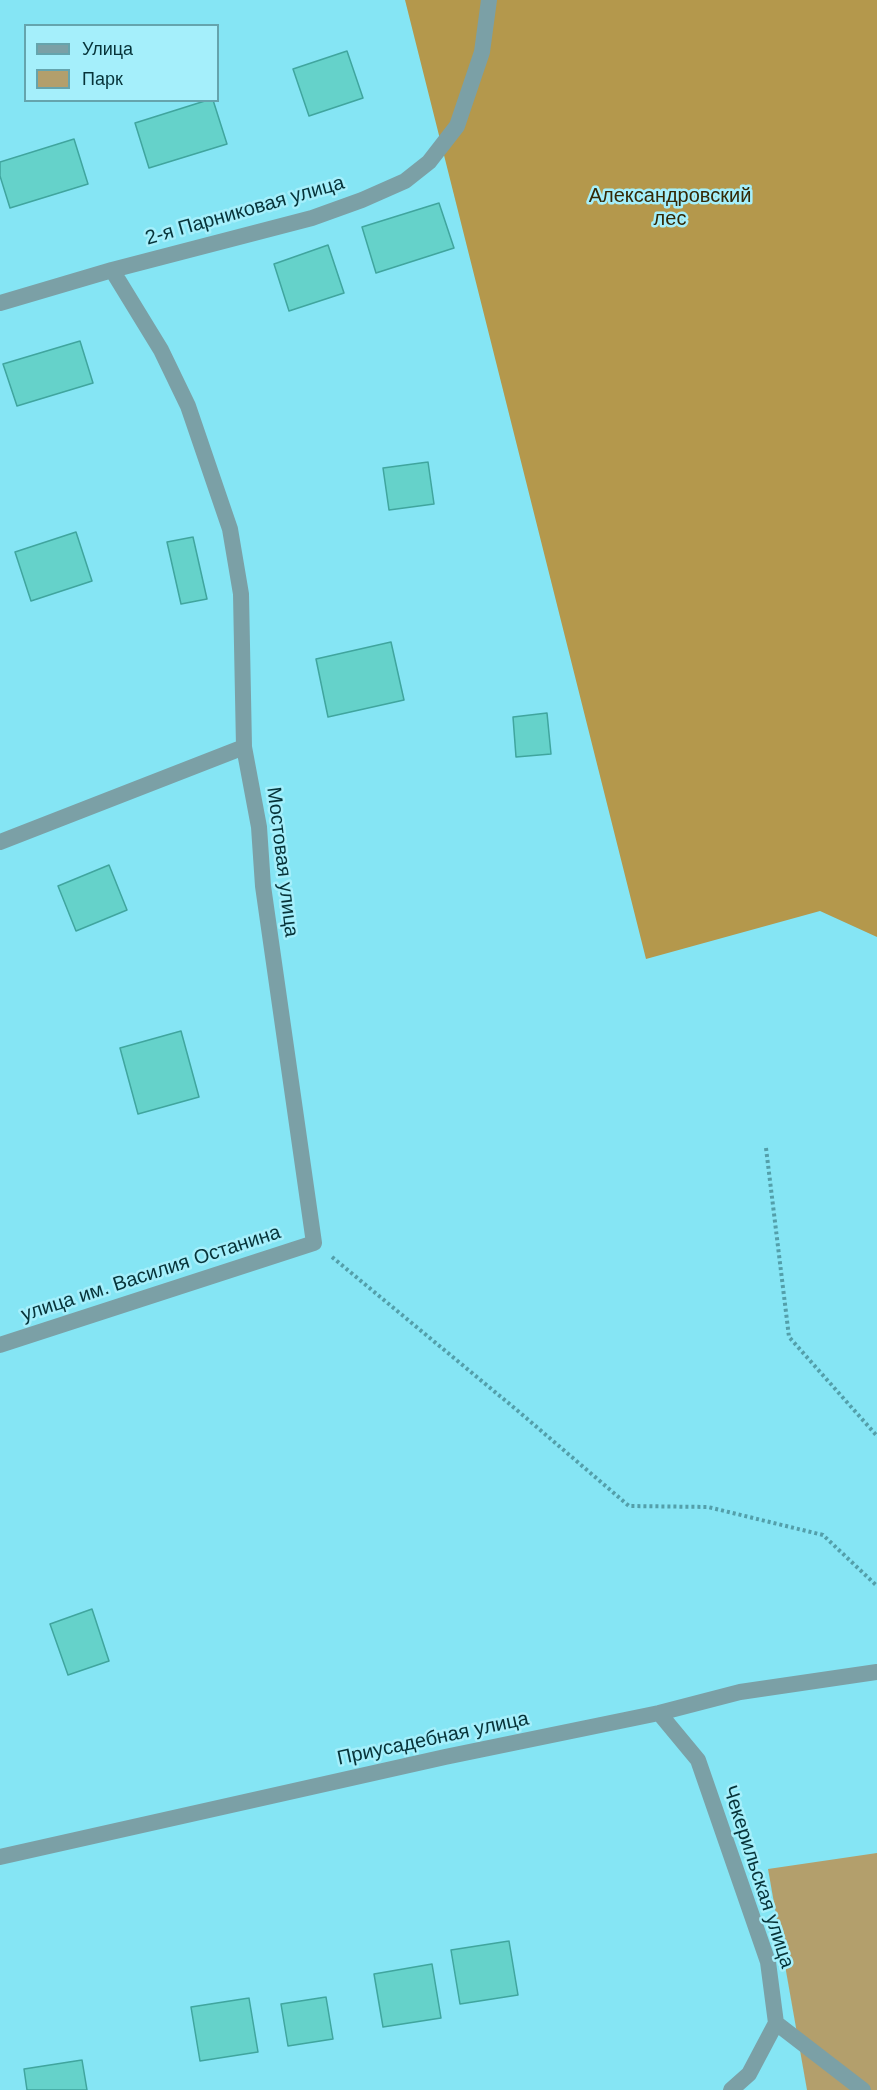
<!DOCTYPE html>
<meta charset="utf-8">
<style>
body{margin:0}
#map{position:relative;width:877px;height:2090px;overflow:hidden;background:#85e5f4;font-family:Arial,sans-serif}
canvas{display:block}
.legend{position:absolute;left:24px;top:24px;width:195px;height:78px;box-sizing:border-box;background:#a5effb;border:2px solid #65a4ad;margin:0;padding:8px 10px;list-style:none;font-size:18px;color:#063339}
.legend li{display:flex;align-items:center;gap:12px;height:30px}
.legend b{width:30px;border:2px solid #65a4ad}
</style>
<div id="map">
<canvas width="877" height="2090"></canvas>
<ul class="legend">
<li><b style="height:8px;background:#7ba0a6"></b>Улица</li>
<li><b style="height:16px;background:#b39f6c"></b>Парк</li>
</ul>
</div>
<script>
const c = document.querySelector('canvas').getContext('2d');
c.lineJoin = 'round';
function fillPath(path, color) {
  c.fillStyle = color;
  c.fill(path, 'evenodd');
}
function poly(rows) {
  const path = new Path2D();
  for (const r of rows) {
    path.moveTo(r[0], r[1]);
    for (let i = 2; i < r.length; i += 2) path.lineTo(r[i], r[i + 1]);
  }
  return path;
}
function trace(path, color, width, dash) {
  c.strokeStyle = color;
  c.lineWidth = width;
  c.lineCap = dash ? 'butt' : 'round';
  c.setLineDash(dash || []);
  c.stroke(path);
}
function write(font, color, halo, rows, align = 'center') {
  c.font = font + ' Arial,sans-serif';
  c.lineWidth = 5;
  c.setLineDash([]);
  c.textBaseline = 'middle';
  c.strokeStyle = halo;
  c.fillStyle = color;
  for (const [text, x, y, turn = 0] of rows) {
    c.save();
    c.translate(x, y);
    c.rotate((+turn || 0) * Math.PI / 180);
    c.textAlign = isNaN(turn) ? turn : align;
    if (halo) c.strokeText(text, 0, 0);
    c.fillText(text, 0, 0);
    c.restore();
  }
}
fillPath(poly([
 [877,1853,877,2090,807,2090,768,1869]
]), '#b39f6c');
fillPath(poly([
 [405,0,877,0,877,937,820,911,646,959]
]), '#b4984c');
const building = poly([
 [347,51,363,98,309,116,293,69,347,51],
 [208,100,213,100,227,144,149,168,135,123,208,100],
 [74,139,88,184,10,208,0,176,0,162,74,139],
 [439,203,454,248,376,273,362,227,439,203],
 [328,245,344,293,289,311,274,264,328,245],
 [80,341,93,383,17,406,3,364,80,341],
 [428,462,434,504,389,510,383,468,428,462],
 [76,532,92,581,31,601,15,552,76,532],
 [193,537,207,599,181,604,167,542,193,537],
 [391,642,404,700,328,717,316,659,391,642],
 [547,713,551,754,516,757,513,717,547,713],
 [109,865,127,910,76,931,58,886,109,865],
 [181,1031,199,1097,138,1114,120,1048,181,1031],
 [92,1609,109,1661,68,1675,50,1624,92,1609],
 [509,1941,518,1995,460,2004,451,1950,509,1941],
 [432,1964,441,2018,383,2027,374,1974,432,1964],
 [326,1997,333,2039,288,2046,281,2004,326,1997],
 [249,1998,258,2052,200,2061,191,2007,249,1998],
 [82,2060,87,2090,27,2090,24,2069,82,2060]
]);
fillPath(building, '#65d2ca');
trace(building, '#40a59e', 1.5);
trace(poly([
 [766,1148,789,1337,877,1436],
 [332,1257,518,1411,629,1506,708,1507,823,1535,877,1586]
]), '#539faa', 4, [3, 3]);
trace(poly([
 [112,270,161,350,188,406,230,529,241,594,244,747],
 [0,303,112,270,312,218,362,200,405,181,429,162,457,126,482,52,489,0],
 [0,842,244,747,259,827,263,886,314,1243,0,1345],
 [659,1713,698,1760,768,1962,776,2023,749,2074,731,2090],
 [0,1857,445,1757,659,1713,740,1692,877,1672],
 [776,2023,863,2090]
]), '#7ba0a6', 16);
write('20px', '#342805', '#a5effb', [
 ["Александровский",670,196],
 ["лес",670,219]
]);
write('20px', '#063339', '#a5effb', [
 ["2-я Парниковая улица",245,211,-16],
 ["Мостовая улица",282,862,83],
 ["улица им. Василия Останина",151,1274,-18],
 ["Приусадебная улица",433,1739,-12],
 ["Чекерильская улица",758,1877,72]
]);
</script>
